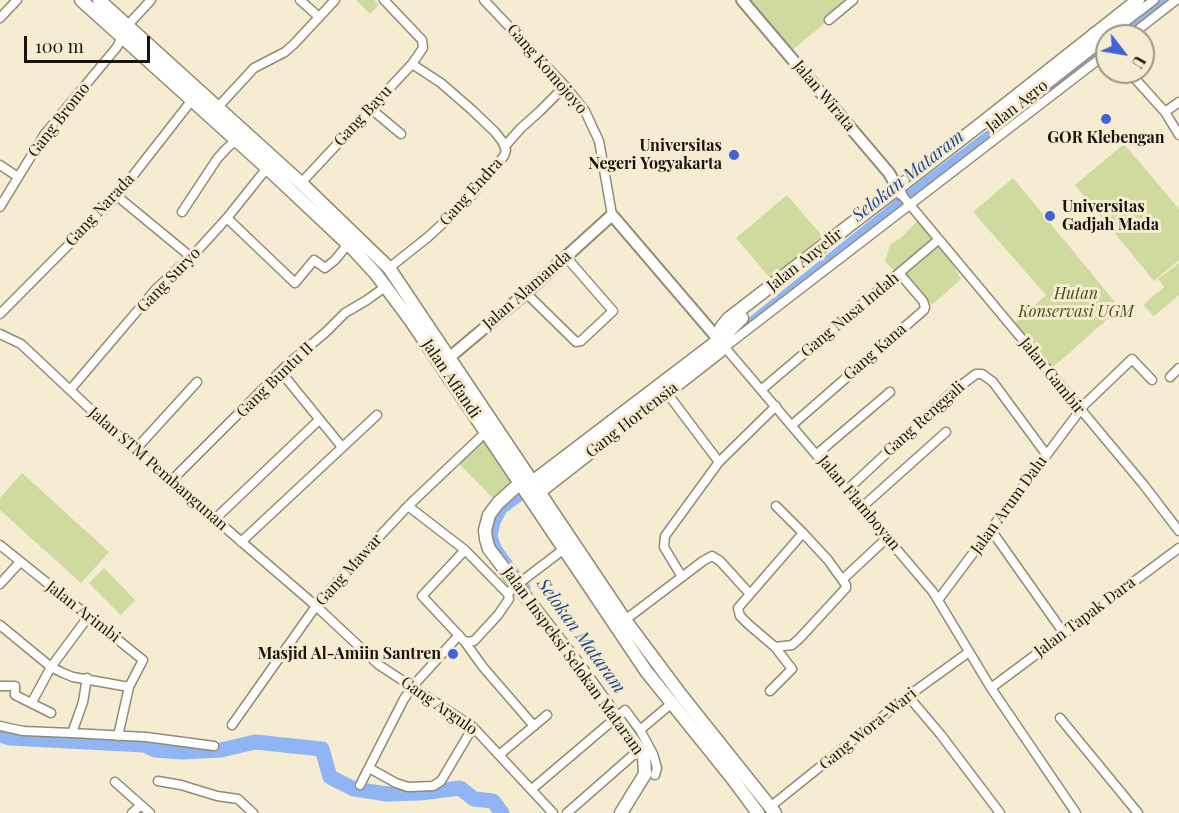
<!DOCTYPE html>
<style>
body{margin:0}
#map{position:relative;width:1179px;height:813px;overflow:hidden;background:#f6ecd2;font-family:"Playfair Display",serif}
canvas{display:block}
.north{position:absolute;left:1095px;top:24px;width:60px;height:60px;box-sizing:border-box;background:#f6ecd2;border:2px solid #9e9683;border-radius:50%;rotate:121deg;font-size:16px;font-weight:700;line-height:24px;text-align:center;color:#19150c}
.north::after{content:'';display:block;margin:auto;width:21px;height:27px;background:#4262d5;clip-path:polygon(50% 0,100% 100%,50% 72%,0 100%)}
.scale{position:absolute;left:24px;top:36px;width:126px;height:27px;box-sizing:border-box;border:3px solid #19150c;border-top:0;padding-left:8px;font-size:18px;line-height:21px;white-space:nowrap;color:#19150c;-webkit-text-stroke:4px #f6ecd2;paint-order:stroke}
</style>
<div id="map">
<canvas width="1179" height="813"></canvas>
<div class="north">U</div>
<div class="scale">100 m</div>
</div>
<script>
const c = document.querySelector('canvas').getContext('2d');
c.lineJoin = 'round';
function fillPath(path, color) {
  c.fillStyle = color;
  c.fill(path, 'evenodd');
}
function poly(rows) {
  const path = new Path2D();
  for (const r of rows) {
    path.moveTo(r[0], r[1]);
    for (let i = 2; i < r.length; i += 2) path.lineTo(r[i], r[i + 1]);
  }
  return path;
}
function trace(path, color, width, dash) {
  c.strokeStyle = color;
  c.lineWidth = width;
  c.lineCap = dash ? 'butt' : 'round';
  c.setLineDash(dash || []);
  c.stroke(path);
}
function write(font, color, halo, rows, align = 'center') {
  c.font = font + ' "Playfair Display",serif';
  c.lineWidth = 6;
  c.setLineDash([]);
  c.textBaseline = 'middle';
  c.strokeStyle = halo;
  c.fillStyle = color;
  for (const [text, x, y, turn = 0] of rows) {
    c.save();
    c.translate(x, y);
    c.rotate((+turn || 0) * Math.PI / 180);
    c.textAlign = isNaN(turn) ? turn : align;
    if (halo) c.strokeText(text, 0, 0);
    c.fillText(text, 0, 0);
    c.restore();
  }
}
fillPath(poly([
 [356,0,374,0,379,5,370,14],
 [749,0,853,0,791,51],
 [1124,144,1179,209,1179,260,1154,281,1075,185],
 [1013,178,1120,308,1051,369,1014,324,1046,295,973,212],
 [787,195,822,236,770,278,736,238],
 [918,220,933,239,894,271,885,261,890,245,902,237],
 [941,243,961,279,932,305,904,274],
 [1179,263,1179,295,1154,316,1143,305,1164,287,1158,279],
 [482,439,518,491,499,504,457,462],
 [22,473,109,552,81,583,0,510,0,498],
 [104,568,135,600,121,615,89,583]
]), '#cfda9f');
trace(poly([
 [1120,36,1166,0],
 [737,333,911,193,1107,46],
 [526,588,497,548,493,536,496,522,503,509,529,490]
]), '#8fb5f4', 9);
trace(poly([
 [0,735,10,738,144,745,155,750,182,752,221,750,255,742,322,749,330,777,354,789,387,794,420,793,460,788,474,799,493,801,502,813]
]), '#8fb5f4', 15);
const minor = poly([
 [300,0,319,17],
 [484,0,565,86,585,111,599,141,612,215],
 [0,18,17,0],
 [829,20,853,0],
 [1130,36,1176,0],
 [1100,41,1154,0],
 [1129,72,1165,112,1179,135],
 [218,107,254,68,285,52,294,44,335,0],
 [370,108,401,134],
 [1165,112,1179,102],
 [505,146,521,128,539,112,565,86],
 [0,165,18,177],
 [301,183,412,64,423,48,422,40,384,0],
 [901,194,1143,484,1179,531],
 [117,196,191,257],
 [0,207,44,135,117,47,127,26,151,0],
 [182,212,217,159,226,149,236,140],
 [227,218,295,283,314,260,325,268,335,260,348,244],
 [389,268,428,237,467,201,504,156,506,150,502,141,495,132,472,110,441,83,412,64],
 [526,293,576,342,581,341,613,311,566,257],
 [0,314,117,196,192,100],
 [0,334,21,344,120,437,316,606,379,665,473,727,553,813],
 [722,344,933,592,991,688,1076,813],
 [725,347,1107,53],
 [281,372,342,447],
 [1170,377,1179,368],
 [70,390,155,290,197,251,227,218,267,168],
 [761,390,938,240],
 [667,393,719,462,665,536,664,547,682,577],
 [792,425,924,310,925,307,923,301,899,273],
 [135,450,197,382],
 [817,454,890,392],
 [719,462,776,406],
 [171,481,288,364,326,332,345,313,367,300,385,287],
 [847,490,951,393,976,374,982,374,993,382,1046,454],
 [408,506,465,550,508,594],
 [776,506,803,533,828,560,846,585,846,588,799,639,792,645,775,647,748,624,740,616,738,608,803,533],
 [861,508,946,432],
 [215,519,319,420],
 [991,530,1063,632],
 [241,542,377,415],
 [0,545,143,660,129,687,118,736],
 [465,550,422,596,465,642,483,667,534,726],
 [843,579,888,537],
 [0,584,20,562],
 [518,584,564,549],
 [938,600,1084,405,1132,359,1152,380],
 [625,620,703,561,712,556,720,561,750,594],
 [0,625,51,667,63,673,73,677,129,687],
 [465,642,474,641,498,615,509,599,508,594,511,590],
 [87,678,83,702,72,733,146,737,214,746],
 [0,686,15,686,15,695,51,713],
 [991,688,1179,548],
 [770,691,792,669,775,647],
 [908,696,941,735,1000,813],
 [32,702,51,667,88,617],
 [1060,718,1138,813],
 [232,725,316,606,343,575,408,506,486,432],
 [0,726,23,731,72,733],
 [640,730,672,703],
 [499,755,547,715],
 [369,768,396,783,408,787,433,786,441,781,473,727],
 [158,781,181,785,217,796,238,799,253,813],
 [115,782,150,813],
 [360,785,404,699,412,687,459,635],
 [532,789,625,710,640,730,653,754,657,768,655,775],
 [770,807,908,696,969,652],
 [132,813,141,805],
 [567,813,640,749]
]);
const tertiary = poly([
 [742,0,889,173,901,194],
 [450,357,526,293,612,215,718,339]
]);
const secondary = poly([
 [81,0,267,168,352,248,376,274,411,321,646,671,732,778,758,813],
 [99,0,301,183,389,268,625,620,681,695,775,813],
 [1017,106,1092,47,1094,34],
 [531,483,716,342,721,328,728,319,977,127,1138,0],
 [519,484,498,503,489,515,485,530,486,539,489,549,579,666,644,756,645,774,621,813],
 [538,493,720,351,724,346,729,331,742,318]
]);
trace(minor, '#938a72', 11);
trace(tertiary, '#938a72', 14);
trace(secondary, '#938a72', 15);
trace(minor, '#fff', 8);
trace(tertiary, '#fff', 10);
trace(secondary, '#fff', 12);
for (const [x, y, r, color] of [
 [1106,119,6,"#4262d5"],
 [734,155,6,"#4262d5"],
 [1050,216,6,"#4262d5"],
 [453,654,6,"#4262d5"]
]) {
  const dot = new Path2D();
  dot.arc(x, y, r, 0, 2 * Math.PI);
  c.fillStyle = color;
  c.fill(dot);
  trace(dot, '#f6ecd2', 2);
}
write('16px', '#19150c', '#f6ecd2', [
 ["Gang Komojoyo",547,69,49],
 ["Jalan Wirata",824,96,50],
 ["Jalan Agro",1017,106,-38],
 ["Gang Bayu",363,116,-47],
 ["Gang Bromo",59,120,-52],
 ["Gang Endra",471,192,-48],
 ["Gang Narada",100,210,-47],
 ["Jalan Anyelir",805,260,-38],
 ["Gang Suryo",169,280,-46],
 ["Jalan Alamanda",527,290,-41],
 ["Gang Nusa Indah",850,315,-40],
 ["Gang Kana",875,352,-41],
 ["Jalan Gambir",1052,376,51],
 ["Jalan Affandi",451,379,56],
 ["Gang Buntu II",275,380,-44],
 ["Gang Renggali",924,419,-42],
 ["Gang Hortensia",632,420,-38],
 ["Jalan STM Pembangunan",158,469,41],
 ["Jalan Flamboyan",859,503,50],
 ["Jalan Arum Dalu",1009,505,-54],
 ["Gang Mawar",349,570,-48],
 ["Jalan Arimbi",83,612,38],
 ["Jalan Tapak Dara",1085,617,-37],
 ["Jalan Inspeksi Selokan Mataram",573,661,54],
 ["Gang Argulo",439,706,35],
 ["Gang Wora-Wari",868,729,-39]
]);
write('bold 16px', '#19150c', '#f6ecd2', [
 ["GOR Klebengan",1106,138,"center"],
 ["Universitas",722,146],
 ["Negeri Yogyakarta",722,164],
 ["Universitas",1062,207,"left"],
 ["Gadjah Mada",1062,225,"left"],
 ["Masjid Al-Amiin Santren",441,654]
], 'right');
write('italic 16px', '#454c13', '#f6ecd2', [
 ["Hutan",1076,294],
 ["Konservasi UGM",1076,312]
]);
write('italic 18px', '#1d4891', '#f6ecd2', [
 ["Selokan Mataram",908,176,-38],
 ["Selokan Mataram",581,636,54]
]);
</script>
